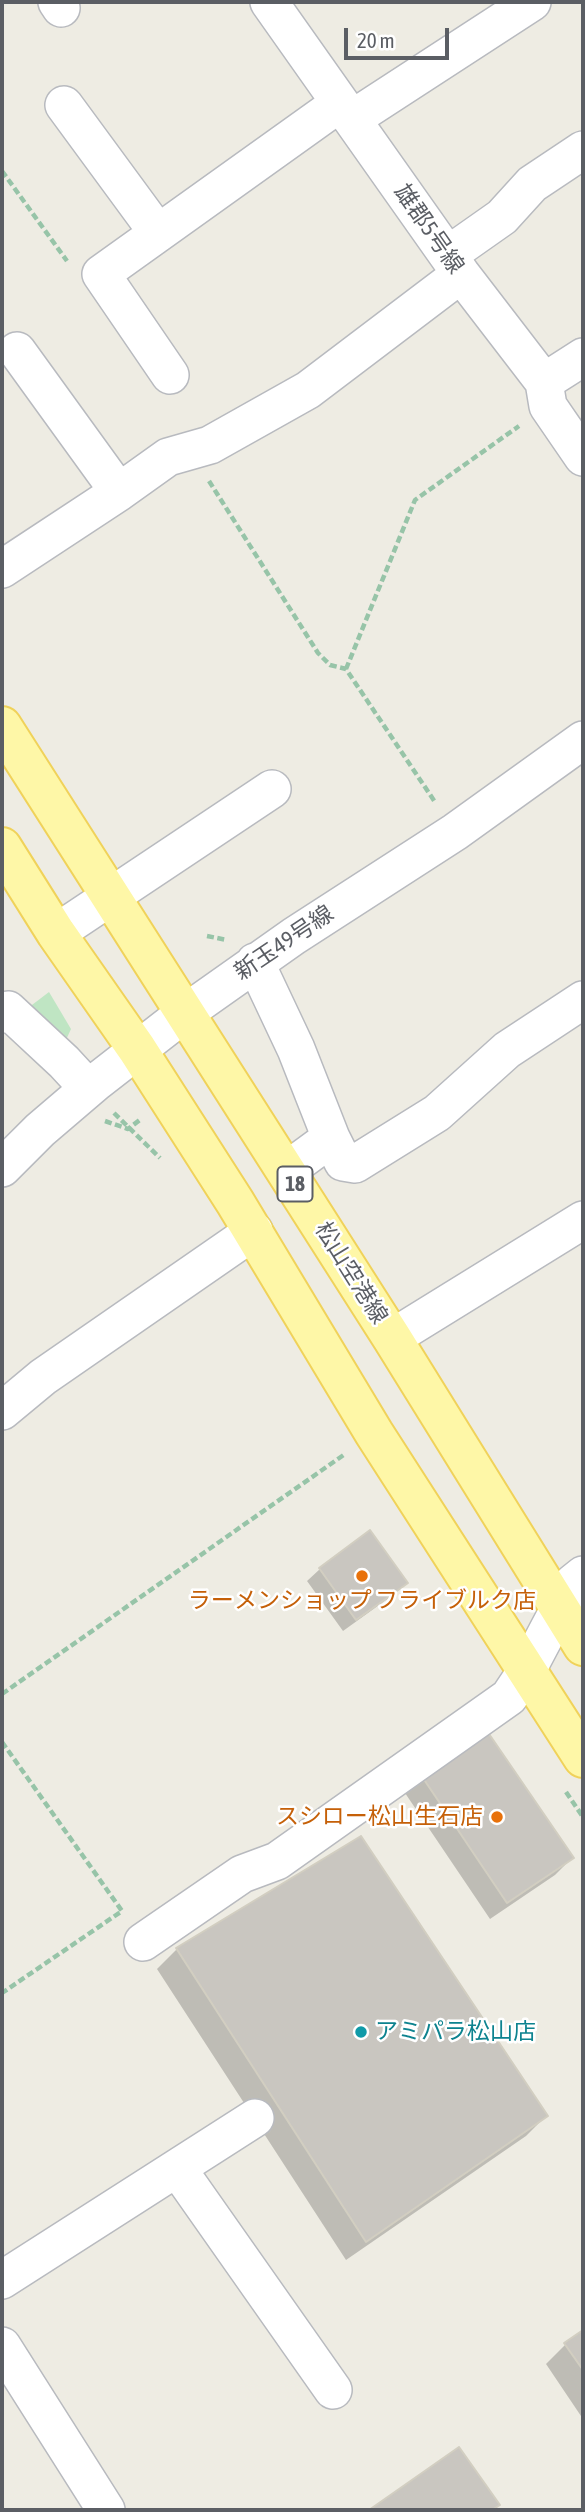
<!DOCTYPE html>
<meta charset="utf-8">
<style>
body{margin:0}
#map{position:relative;width:585px;height:2512px;overflow:hidden;background:#eeece3;font-family:"Asap Condensed",sans-serif}
canvas{display:block}
.frame{position:absolute;inset:0;border:4px solid #5b5e64;pointer-events:none}
.scale{position:absolute;left:344px;top:28px;width:105px;height:32px;box-sizing:border-box;border:4px solid #5b5e64;border-top:0;padding-left:9px;font-size:21px;line-height:24px;white-space:nowrap;color:#5b5e64;-webkit-text-stroke:5px #fff;paint-order:stroke}
</style>
<div id="map">
<canvas width="585" height="2512"></canvas>
<div class="frame"></div>
<div class="scale">20 m</div>
</div>
<script>
const c = document.querySelector('canvas').getContext('2d');
c.lineJoin = 'round';
function fillPath(path, color) {
  c.fillStyle = color;
  c.fill(path, 'evenodd');
}
function poly(rows) {
  const path = new Path2D();
  for (const r of rows) {
    path.moveTo(r[0], r[1]);
    for (let i = 2; i < r.length; i += 2) path.lineTo(r[i], r[i + 1]);
  }
  return path;
}
function trace(path, color, width, dash) {
  c.strokeStyle = color;
  c.lineWidth = width;
  c.lineCap = dash ? 'butt' : 'round';
  c.setLineDash(dash || []);
  c.stroke(path);
}
function write(font, color, halo, rows, align = 'center') {
  c.font = font + ' "Asap Condensed","Noto Sans JP",sans-serif';
  c.lineWidth = 5;
  c.setLineDash([]);
  c.textBaseline = 'middle';
  c.strokeStyle = halo;
  c.fillStyle = color;
  for (const [text, x, y, turn = 0] of rows) {
    c.save();
    c.translate(x, y);
    c.rotate((+turn || 0) * Math.PI / 180);
    c.textAlign = isNaN(turn) ? turn : align;
    if (halo) c.strokeText(text, 0, 0);
    c.fillText(text, 0, 0);
    c.restore();
  }
}
fillPath(poly([
 [49,992,71,1029,65,1042,24,1011]
]), '#bfe5c3');
fillPath(poly([
 [320,1569,406,1583,393,1595,343,1631,307,1581],
 [422,1777,572,1858,555,1875,490,1919,405,1793],
 [177,1949,546,2116,526,2136,346,2260,157,1969],
 [583,2332,583,2419,546,2364,566,2344],
 [459,2449,497,2504,492,2510,372,2510]
]), '#0003');
const building = poly([
 [370,1530,408,1583,356,1620,319,1568,370,1530],
 [487,1731,574,1858,507,1903,421,1775,487,1731],
 [361,1836,548,2116,366,2242,176,1948,361,1836],
 [583,2330,583,2370,564,2343,583,2330],
 [459,2447,500,2505,492,2510,369,2510,459,2447]
]);
fillPath(building, '#c9c6c0');
trace(building, '#d2cec1', 2);
const minor = poly([
 [57,2,61,8],
 [269,2,461,274,544,382,548,406,583,457],
 [64,105,158,233],
 [352,119,532,2],
 [448,255,502,217,532,184,583,150],
 [17,351,119,492],
 [170,375,101,274,340,103],
 [544,382,583,357],
 [2,569,119,492,168,457,210,445,308,390,461,274],
 [56,933,272,789],
 [255,962,296,1049,331,1138,343,1162,355,1164,437,1113,507,1050,583,1000],
 [2,1014,8,1010,64,1062,88,1088],
 [2,1168,40,1130,95,1083,185,1013,294,936,455,832,583,740],
 [286,1171,331,1138],
 [392,1338,583,1220],
 [2,1411,43,1377,254,1231],
 [143,1942,242,1874,277,1861,509,1697,527,1670,573,1583,583,1575],
 [177,2168,333,2390],
 [2,2280,255,2118],
 [2,2346,106,2510]
]);
const primary = poly([
 [2,726,392,1338,583,1646],
 [2,847,56,933,137,1049,235,1202,374,1433,583,1758]
]);
trace(minor, '#b8babf', 40);
trace(primary, '#f0d25a', 42);
trace(poly([
 [2,171,67,261],
 [209,481,318,653,330,665,346,669,435,802],
 [346,669,415,500,519,426],
 [207,936,227,940],
 [114,1113,160,1158],
 [105,1121,128,1129,141,1119],
 [2,1694,345,1454],
 [2,1742,122,1911,2,1993],
 [566,1792,583,1817]
]), '#97c4a8', 4.5, [7, 3.5]);
trace(minor, '#fff', 37);
trace(primary, '#fef7a7', 38);
for (const [x, y, r, color] of [
 [362,1576,7,"#e8710a"],
 [497,1817,7,"#e8710a"],
 [361,2032,7,"#0f9aa8"]
]) {
  const dot = new Path2D();
  dot.arc(x, y, r, 0, 2 * Math.PI);
  c.fillStyle = color;
  c.fill(dot);
  trace(dot, '#fff', 2.5);
}
for (const [x, y, w] of [
 [295,1184,35]
]) {
  const box = new Path2D();
  box.roundRect(x - w / 2, y - 17.5, w, 35, 5);
  c.fillStyle = '#fff';
  c.fill(box);
  trace(box, '#5b5e64', 2);
}
write('bold 21px', '#5b5e64', null, [
 ["18",295,1184]
]);
write('23px', '#5b5e64', '#fff', [
 ["雄郡5号線",429,229,55],
 ["新玉49号線",284,943,-34],
 ["松山空港線",351,1273,58]
]);
write('23px', '#c56008', '#fff', [
 ["ラーメンショップ フライブルク店",362,1601],
 ["スシロー松山生石店",483,1817,"right"]
]);
write('23px', '#0d838f', '#fff', [
 ["アミパラ松山店",375,2032]
], 'left');
</script>
